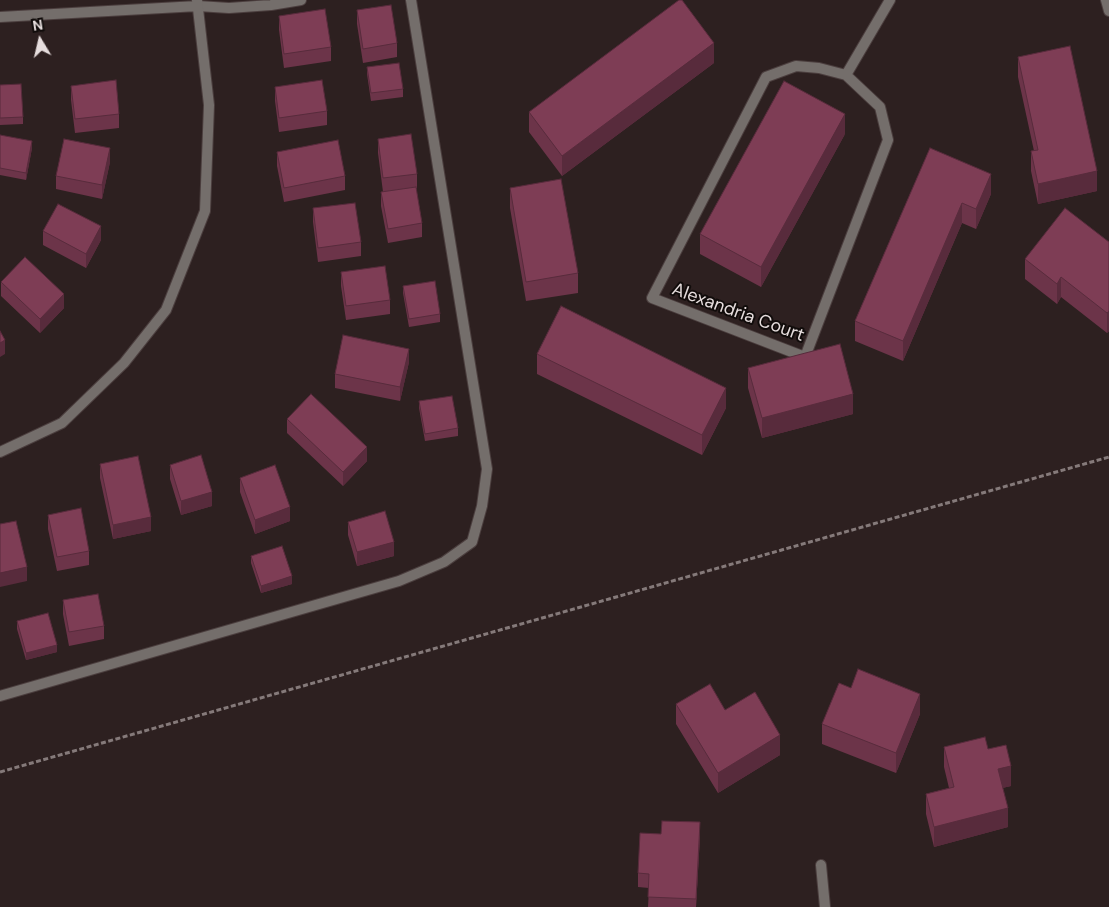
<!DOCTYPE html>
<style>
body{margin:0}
#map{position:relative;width:1109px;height:907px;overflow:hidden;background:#2d2020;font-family:"DM Sans",sans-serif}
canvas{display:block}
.north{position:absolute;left:15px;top:15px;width:50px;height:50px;-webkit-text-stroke:4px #110c0b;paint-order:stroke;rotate:351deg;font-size:14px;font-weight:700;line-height:20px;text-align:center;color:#e6dddd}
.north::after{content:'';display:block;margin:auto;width:18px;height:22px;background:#e6dddd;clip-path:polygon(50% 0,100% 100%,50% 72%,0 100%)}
</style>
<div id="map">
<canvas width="1109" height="907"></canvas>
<div class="north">N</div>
</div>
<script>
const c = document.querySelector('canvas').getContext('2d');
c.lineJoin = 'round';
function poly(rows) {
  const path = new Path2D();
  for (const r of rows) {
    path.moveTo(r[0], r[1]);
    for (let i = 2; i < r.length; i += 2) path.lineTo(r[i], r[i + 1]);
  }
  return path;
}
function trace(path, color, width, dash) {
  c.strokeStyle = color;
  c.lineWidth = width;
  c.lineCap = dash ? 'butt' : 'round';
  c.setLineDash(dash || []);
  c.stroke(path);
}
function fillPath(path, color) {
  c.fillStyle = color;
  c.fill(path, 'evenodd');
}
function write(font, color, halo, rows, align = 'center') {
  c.font = font + ' "DM Sans",sans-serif';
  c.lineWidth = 4;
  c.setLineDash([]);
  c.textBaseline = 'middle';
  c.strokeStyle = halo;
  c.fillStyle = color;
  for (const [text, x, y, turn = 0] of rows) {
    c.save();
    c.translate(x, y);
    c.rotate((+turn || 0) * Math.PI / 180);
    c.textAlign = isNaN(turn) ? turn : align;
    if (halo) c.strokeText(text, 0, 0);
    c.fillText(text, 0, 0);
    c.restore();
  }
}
const lane = poly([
 [198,6,229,8,271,5,301,0],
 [0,696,399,581,444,562,472,542,482,506,487,469,411,0]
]);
const street = poly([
 [1106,0,1109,11],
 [0,17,198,6],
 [796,66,819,68,846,75,880,107,888,140,805,357,652,298,766,77,796,66],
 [846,75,890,0],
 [0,452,62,423,124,363,166,310,205,211,209,105,197,0],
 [821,865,825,907]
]);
trace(lane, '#4b3e3e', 12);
trace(street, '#4b3e3e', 12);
trace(poly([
 [0,772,1109,457]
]), '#857a7a', 3, [5, 2.5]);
trace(lane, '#746e6b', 10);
trace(street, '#746e6b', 10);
fillPath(poly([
 [357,10,397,43,397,57,363,63,357,24],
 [279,16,331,47,331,61,284,68,279,30],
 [1018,57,1097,191,1038,204,1031,171,1031,151,1034,151,1018,77],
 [714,63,562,176,529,132,529,112],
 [367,67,403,89,403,97,371,101,367,74],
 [0,85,23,117,23,124,0,125],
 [71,86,119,114,119,128,75,133,71,100],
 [275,87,327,111,327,125,279,132,275,101],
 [845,134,761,287,700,254,700,234],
 [0,135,32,148,26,180,0,175],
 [378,139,417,174,417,188,416,188,422,223,422,237,388,243,381,206,381,192,383,192,378,153],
 [930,148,991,194,976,229,962,223,903,361,855,341,855,321],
 [277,152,345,176,345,190,284,202,277,166],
 [110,162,102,199,56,189,56,176],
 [510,188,578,273,578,293,526,301,510,208],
 [313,208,361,242,361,256,318,262,313,222],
 [43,231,101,240,86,268,43,245],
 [1109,242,1109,331,1107,333,1061,297,1057,304,1025,279,1025,259],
 [341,272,390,300,390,314,346,320,341,286],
 [1,282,64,308,40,333,1,296],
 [403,286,440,314,440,322,409,327,403,293],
 [537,354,726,408,702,455,537,374],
 [409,362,400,401,335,388,335,374],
 [748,368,853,414,762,438,748,388],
 [419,401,458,428,458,436,425,441,419,408],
 [287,419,367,461,343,486,287,433],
 [100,464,151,531,113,539,100,478],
 [170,465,212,506,181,515,170,479],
 [240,478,290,521,255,534,240,492],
 [48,515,89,551,89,565,57,571,48,529],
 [348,522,394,556,357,566,348,535],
 [251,556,292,584,261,593,251,563],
 [63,600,104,626,104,639,69,646,63,614],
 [17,621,57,652,26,660,17,629],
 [676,704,725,710,780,755,718,793,676,724],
 [920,714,896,773,822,744,822,724],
 [944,747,988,749,1011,786,1002,788,1008,827,934,847,926,814,926,794,949,788,944,767],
 [700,836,696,907,648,907,649,888,638,887,638,873]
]), '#6c3449');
fillPath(poly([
 [714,43,714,63,562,176,562,156],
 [845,114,845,134,761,287,761,267],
 [32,141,32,148,26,180,26,173],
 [110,148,110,162,102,199,102,185],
 [1097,171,1097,191,1038,204,1038,184],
 [991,174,991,194,976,229,976,209],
 [962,203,962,223,903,361,903,341],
 [101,226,101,240,86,268,86,254],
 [1061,277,1061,297,1057,304,1057,284],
 [64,294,64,308,40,333,40,319],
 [1109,311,1109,331,1107,333,1107,313],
 [5,340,5,354,0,357,0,343],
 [409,349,409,362,400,401,400,387],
 [726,388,726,408,702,455,702,435],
 [853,394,853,414,762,438,762,418],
 [367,447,367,461,343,486,343,472],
 [212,492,212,506,181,515,181,501],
 [290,507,290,521,255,534,255,520],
 [151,517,151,531,113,539,113,525],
 [394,542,394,556,357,566,357,552],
 [27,567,27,581,0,587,0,573],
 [292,576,292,584,261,593,261,586],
 [57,645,57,652,26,660,26,653],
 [920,694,920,714,896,773,896,753],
 [780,735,780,755,718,793,718,773],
 [1011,766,1011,786,998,789,998,769],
 [1008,808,1008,827,934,847,934,827],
 [700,822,700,836,696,907,696,899]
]), '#582b3c');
const building = poly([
 [679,0,682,0,714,43,562,156,529,112,679,0],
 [391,5,397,43,363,49,357,10,391,5],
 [325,9,331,47,284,54,279,16,325,9],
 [1070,46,1097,171,1038,184,1031,151,1038,150,1018,57,1070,46],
 [399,63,403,89,371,93,367,67,399,63],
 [116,80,119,114,75,119,71,86,116,80],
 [322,80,327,111,279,118,275,87,322,80],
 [784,81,845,114,761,267,700,234,784,81],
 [21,84,23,117,0,118,0,85,21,84],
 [411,134,417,174,383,178,378,139,411,134],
 [0,135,32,141,26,173,0,168,0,135],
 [64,139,110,148,102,185,56,176,64,139],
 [338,140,345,176,284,188,277,152,338,140],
 [930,148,991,174,976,209,962,203,903,341,855,321,930,148],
 [561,179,578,273,526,282,510,188,561,179],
 [416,187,422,223,388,229,381,192,416,187],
 [355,203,361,242,318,248,313,208,355,203],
 [58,204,101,226,86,254,43,231,58,204],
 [1065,208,1109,242,1109,311,1107,313,1061,277,1057,284,1025,259,1065,208],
 [25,257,64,294,40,319,1,282,25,257],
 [385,266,390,300,346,306,341,272,385,266],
 [435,281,440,314,409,319,403,286,435,281],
 [561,306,726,388,702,435,537,354,561,306],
 [0,331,5,340,0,343,0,331],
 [343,335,409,349,400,387,335,374,343,335],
 [840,344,853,394,762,418,748,368,840,344],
 [311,394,367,447,343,472,287,419,311,394],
 [452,396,458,428,425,434,419,401,452,396],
 [201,455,212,492,181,501,170,465,201,455],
 [138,456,151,517,113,525,100,464,138,456],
 [275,465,290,507,255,520,240,478,275,465],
 [81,508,89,551,57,557,48,515,81,508],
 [385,511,394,542,357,552,348,522,385,511],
 [16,521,27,567,0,573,0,524,16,521],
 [282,546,292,576,261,586,251,556,282,546],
 [98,594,104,626,69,632,63,600,98,594],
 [48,613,57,645,26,653,17,621,48,613],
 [858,669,920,694,896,753,822,724,839,683,851,688,858,669],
 [710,684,725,710,755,692,780,735,718,773,676,704,710,684],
 [985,737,988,749,1006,745,1011,766,998,769,1008,808,934,827,926,794,954,787,944,747,985,737],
 [662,821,700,822,696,899,648,897,649,874,638,873,640,833,661,834,662,821]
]);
fillPath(building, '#7e3d55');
trace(building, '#582b3c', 1);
write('18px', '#e6dddd', '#110c0b', [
 ["Alexandria Court",738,313,20]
]);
</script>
